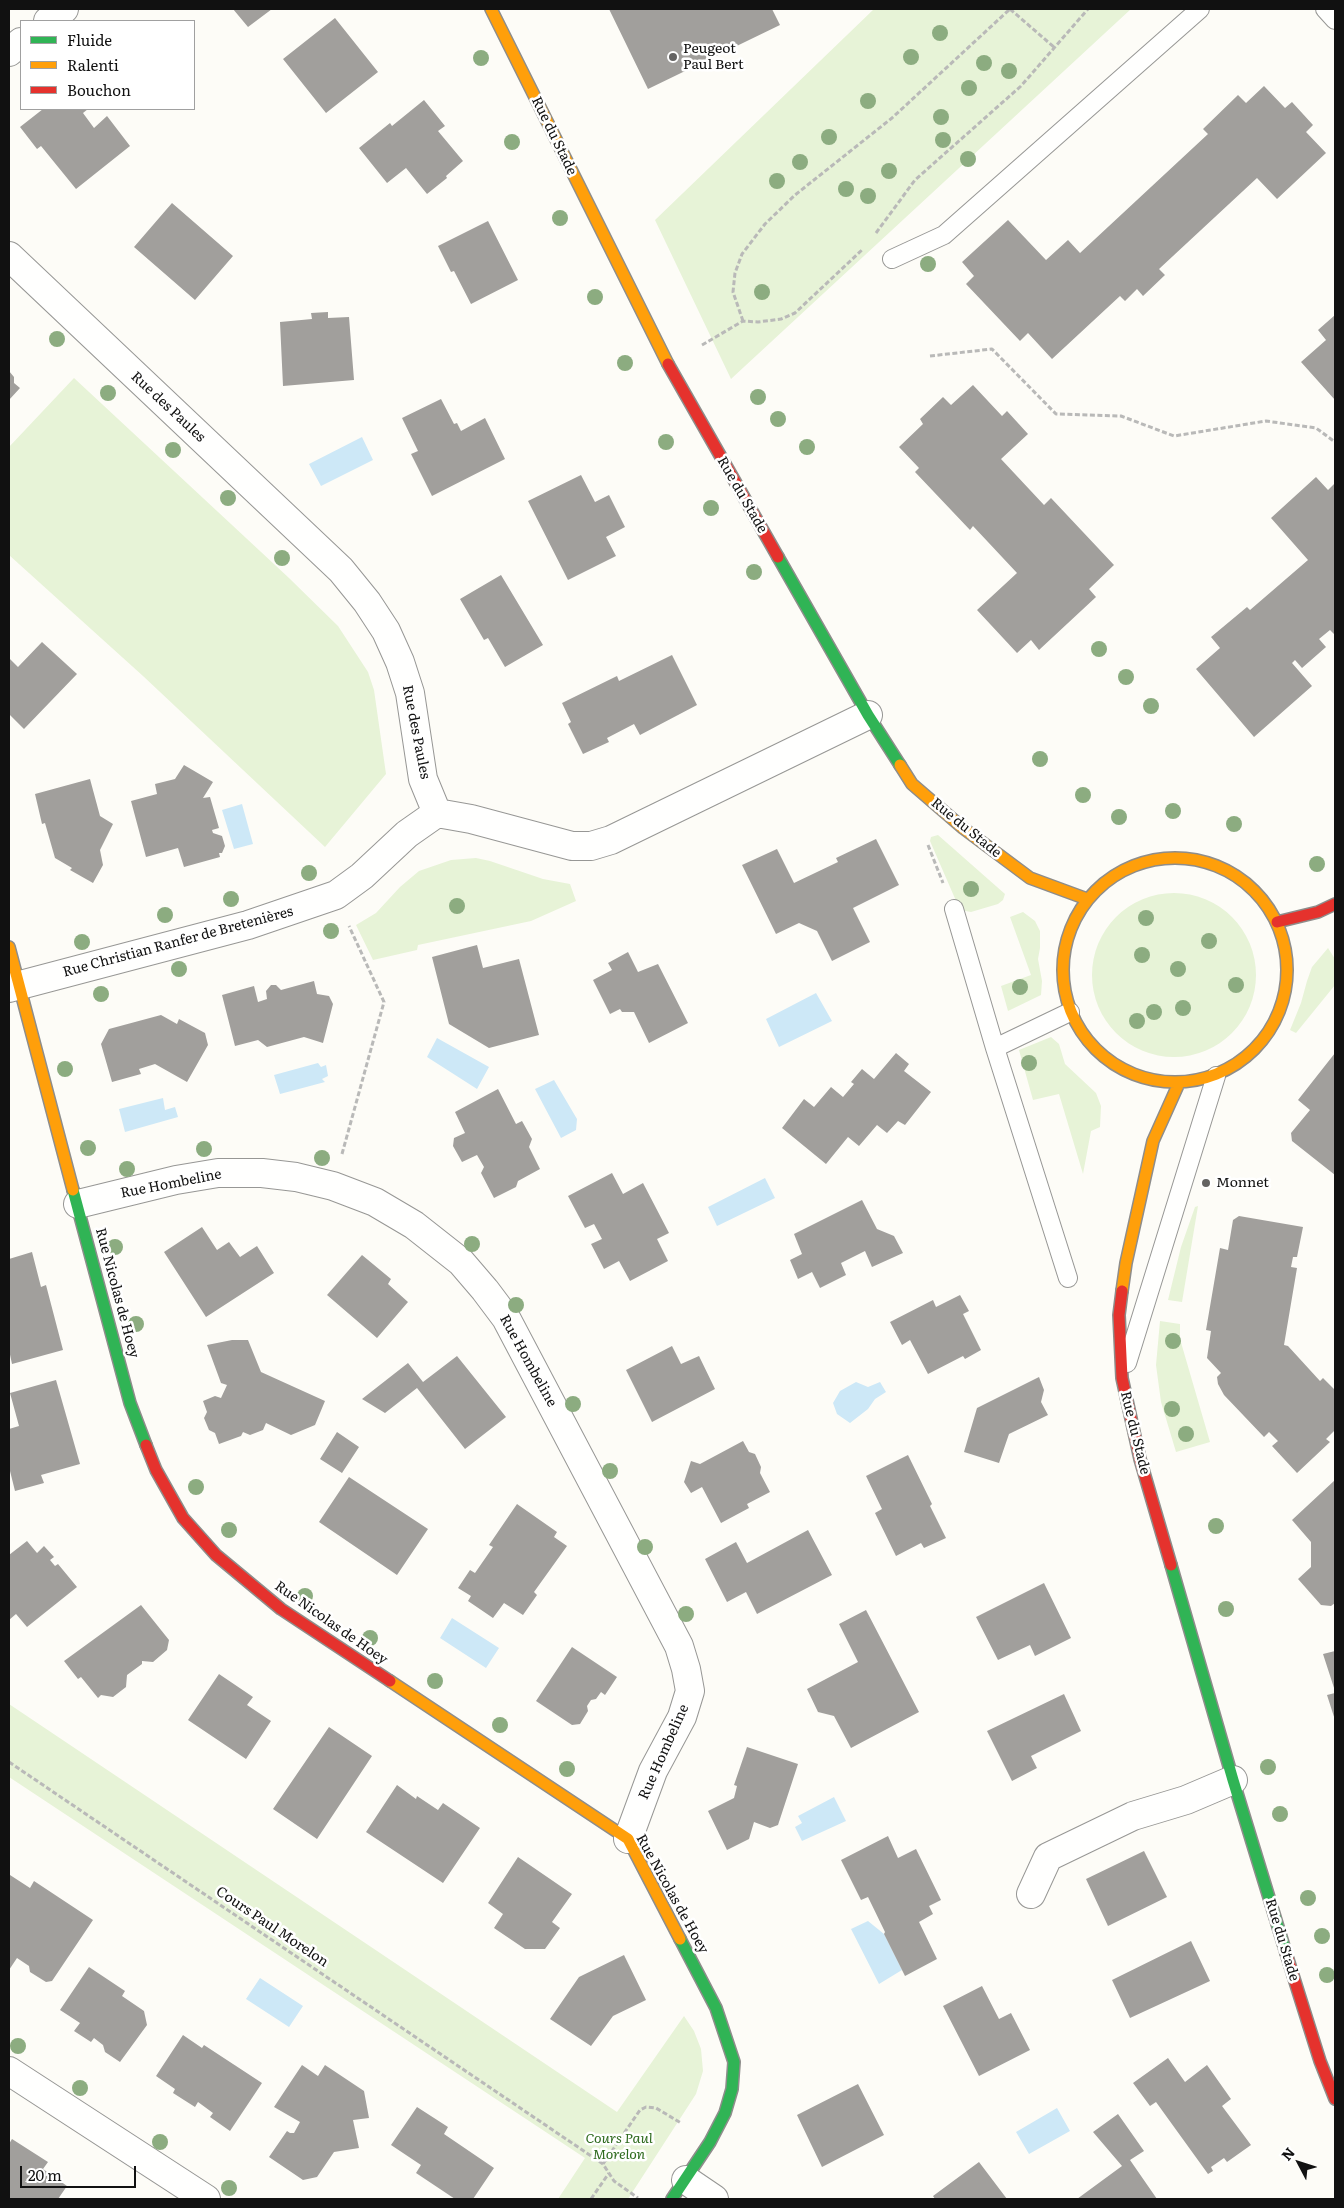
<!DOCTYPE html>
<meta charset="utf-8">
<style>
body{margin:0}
#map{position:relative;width:1344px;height:2208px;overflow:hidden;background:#fdfcf7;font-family:Literata,serif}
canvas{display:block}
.frame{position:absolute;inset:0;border:10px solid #111;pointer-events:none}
.legend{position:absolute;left:20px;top:20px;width:175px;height:90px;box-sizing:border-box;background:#fff;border:1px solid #a0a0a0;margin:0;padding:6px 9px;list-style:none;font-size:15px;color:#111}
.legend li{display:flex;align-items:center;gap:10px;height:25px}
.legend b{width:25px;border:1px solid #a0a0a0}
.north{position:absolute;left:1274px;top:2138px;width:50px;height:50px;-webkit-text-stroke:4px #fff;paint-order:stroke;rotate:310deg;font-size:14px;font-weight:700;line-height:20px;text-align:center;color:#111}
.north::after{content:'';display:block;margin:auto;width:18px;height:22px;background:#111;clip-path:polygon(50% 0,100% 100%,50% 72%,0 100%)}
.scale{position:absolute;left:20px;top:2166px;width:116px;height:22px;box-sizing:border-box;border:2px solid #111;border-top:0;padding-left:6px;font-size:15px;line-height:18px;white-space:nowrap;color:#111;-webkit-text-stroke:4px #fff;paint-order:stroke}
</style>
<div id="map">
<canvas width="1344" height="2208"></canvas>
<div class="frame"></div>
<ul class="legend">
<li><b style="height:6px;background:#30b455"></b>Fluide</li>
<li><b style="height:6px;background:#ff9f0a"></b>Ralenti</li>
<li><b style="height:6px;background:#e5322d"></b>Bouchon</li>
</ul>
<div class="north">N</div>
<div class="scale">20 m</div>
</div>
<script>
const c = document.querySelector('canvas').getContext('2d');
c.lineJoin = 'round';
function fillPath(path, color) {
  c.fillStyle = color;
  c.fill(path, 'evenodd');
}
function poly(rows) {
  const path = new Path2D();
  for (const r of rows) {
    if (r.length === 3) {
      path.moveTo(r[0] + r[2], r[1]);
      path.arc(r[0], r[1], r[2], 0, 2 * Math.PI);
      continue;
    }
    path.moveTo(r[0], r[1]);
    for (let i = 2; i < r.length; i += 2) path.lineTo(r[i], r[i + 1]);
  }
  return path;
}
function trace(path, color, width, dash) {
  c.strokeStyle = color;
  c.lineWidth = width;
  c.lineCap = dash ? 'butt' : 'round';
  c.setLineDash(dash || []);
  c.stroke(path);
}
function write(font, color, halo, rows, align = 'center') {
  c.font = font + ' Literata,serif';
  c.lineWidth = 5;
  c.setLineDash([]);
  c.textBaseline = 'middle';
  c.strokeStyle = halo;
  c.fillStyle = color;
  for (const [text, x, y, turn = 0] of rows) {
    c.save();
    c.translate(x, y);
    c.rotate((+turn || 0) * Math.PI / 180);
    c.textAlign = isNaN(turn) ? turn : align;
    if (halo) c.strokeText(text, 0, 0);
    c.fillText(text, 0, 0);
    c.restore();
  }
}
fillPath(poly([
 [874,9,1131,9,731,379,655,220],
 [74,378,289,578,338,626,368,672,374,690,386,774,325,847,143,676,9,555,9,447],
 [938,835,1005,894,1003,900,998,904,971,912,960,910,930,841,931,837],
 [476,858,490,861,543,879,570,884,576,901,531,921,418,945,417,950,373,960,356,925,376,913,400,887,419,871,451,860],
 [1174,975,82],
 [1023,912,1035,921,1040,931,1040,948,1038,959,1042,981,1041,995,1008,1011,1001,986,1031,975,1010,917],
 [1328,948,1335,959,1335,985,1296,1033,1290,1030,1301,1003,1307,981,1312,967],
 [1051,1037,1059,1044,1065,1064,1096,1093,1101,1106,1100,1127,1091,1131,1083,1174,1059,1094,1033,1100,1019,1050],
 [1198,1206,1182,1302,1168,1300,1181,1247,1195,1207],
 [1160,1321,1180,1324,1180,1339,1210,1442,1176,1452,1161,1402,1156,1365],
 [9,1704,617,2112,684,2016,694,2031,701,2049,703,2071,696,2094,628,2199,558,2199,585,2158,9,1777]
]), '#e7f3d7');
fillPath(poly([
 [362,437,373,460,321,486,309,464],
 [242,804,253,844,234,849,222,810],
 [816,993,832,1021,779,1047,766,1019],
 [437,1038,489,1067,477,1089,427,1057],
 [318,1063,321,1067,326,1065,328,1076,322,1079,325,1082,280,1094,274,1075],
 [554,1080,577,1119,576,1130,561,1138,535,1089],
 [163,1098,165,1110,175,1107,178,1117,125,1132,119,1109],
 [765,1178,775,1198,717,1226,708,1207],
 [856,1382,868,1387,880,1382,886,1392,875,1399,868,1409,850,1423,837,1414,833,1403,840,1391],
 [452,1618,499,1648,486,1668,440,1638],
 [834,1797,846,1821,802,1841,795,1827,802,1823,798,1816],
 [868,1921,884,1934,902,1970,879,1984,851,1929],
 [260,1978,303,2006,289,2027,246,1999],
 [1057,2108,1070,2131,1029,2154,1016,2132]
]), '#cde8f7');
fillPath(poly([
 [233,9,272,9,248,27],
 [609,9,772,9,780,25,648,89],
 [335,18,378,72,326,113,283,59],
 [1264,86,1285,108,1292,102,1313,125,1306,132,1326,153,1277,199,1257,178,1159,269,1165,275,1143,296,1137,289,1125,301,1120,296,1052,359,1028,333,1020,341,966,284,974,276,962,262,1008,220,1046,260,1068,240,1080,253,1208,134,1203,129,1238,95,1246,103],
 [424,100,445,126,438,131,463,161,446,176,447,178,427,194,406,168,387,183,359,148,390,123,392,126],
 [43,109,88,109,83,113,94,128,107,116,130,146,76,189,41,146,37,149,20,127],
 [172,203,233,256,195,300,134,247],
 [488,221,518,280,471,304,454,271,451,272,438,246],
 [328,312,328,318,349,317,354,380,283,386,280,322,312,319,311,313],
 [1335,315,1335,400,1301,362,1326,340,1318,330],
 [9,371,14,377,14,383,20,388,9,400],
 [973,385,1002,416,1007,411,1028,434,1001,459,1044,505,1051,498,1114,565,1089,589,1096,597,1039,650,1031,640,1017,653,977,610,1017,573,973,526,970,530,915,472,919,468,899,447,923,424,920,419,943,397,951,405],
 [441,399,454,424,457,423,461,431,485,418,505,459,432,496,411,454,418,451,402,418],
 [581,475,595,502,609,495,625,527,606,537,616,556,568,580,528,501],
 [1316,477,1328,490,1335,483,1335,635,1330,630,1319,639,1326,647,1302,668,1295,660,1292,663,1312,686,1254,737,1196,669,1220,648,1211,637,1247,607,1250,610,1308,560,1271,518],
 [501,575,543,645,505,667,488,638,484,640,460,599],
 [42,642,77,674,24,729,9,714,9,658,18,667],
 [672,655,697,705,640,735,634,724,607,738,609,742,583,754,568,724,571,722,562,703,617,676,619,681],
 [184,765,213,782,203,798,210,797,219,828,212,830,213,833,222,836,225,846,222,853,219,853,220,857,184,867,178,848,146,857,131,801,157,794,155,784,175,779],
 [90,779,100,816,113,824,100,850,103,865,93,883,70,870,72,868,55,858,45,823,42,824,35,794],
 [876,839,899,885,853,908,870,942,832,961,817,931,799,923,776,934,742,865,777,849,794,883,838,862,836,858],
 [477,945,483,968,519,959,539,1035,489,1048,449,1024,432,957],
 [628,952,638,972,658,964,688,1023,649,1043,634,1012,622,1012,620,1009,610,1014,593,980,612,970,608,963],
 [314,981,317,994,329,996,333,1004,323,1043,304,1037,267,1047,258,1040,235,1046,222,995,254,986,258,1002,267,999,266,991,271,985,276,985,281,990],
 [161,1015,177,1024,179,1019,205,1033,208,1045,187,1082,155,1064,139,1069,141,1074,112,1082,101,1044,109,1029],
 [896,1053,909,1064,904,1071,931,1092,905,1125,898,1121,887,1133,877,1125,859,1146,848,1137,826,1164,782,1128,804,1099,814,1107,831,1087,843,1097,854,1084,851,1082,862,1069,874,1079],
 [1335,1053,1335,1175,1292,1141,1291,1133,1310,1110,1298,1100],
 [498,1089,516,1124,522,1121,532,1139,529,1147,540,1169,518,1181,516,1187,494,1198,481,1173,484,1167,477,1155,462,1162,453,1146,454,1138,465,1133,455,1112],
 [612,1173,623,1194,643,1183,669,1233,657,1239,668,1261,630,1281,619,1261,604,1269,591,1244,602,1239,594,1224,585,1228,568,1196],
 [862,1200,877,1229,894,1236,903,1253,872,1267,865,1251,841,1263,846,1275,820,1288,812,1272,798,1279,790,1260,802,1254,794,1234],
 [1239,1216,1303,1227,1297,1257,1293,1257,1291,1267,1297,1268,1284,1345,1288,1346,1320,1381,1323,1378,1335,1390,1335,1430,1326,1439,1330,1442,1297,1473,1272,1446,1278,1441,1269,1432,1264,1437,1224,1395,1218,1384,1217,1377,1221,1373,1207,1358,1211,1331,1206,1330,1220,1248,1228,1250,1233,1220],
 [202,1227,217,1250,229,1242,240,1257,257,1246,274,1273,206,1317,164,1252],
 [32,1252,41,1287,46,1285,63,1350,12,1364,9,1350,9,1259],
 [362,1255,391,1279,388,1284,408,1302,377,1338,327,1295],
 [960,1295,969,1311,963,1314,981,1350,965,1359,963,1356,928,1374,910,1340,902,1345,890,1322,933,1300,936,1307],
 [232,1340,248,1340,261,1372,325,1401,315,1425,291,1435,266,1423,263,1430,250,1435,243,1432,241,1436,219,1444,215,1433,209,1430,204,1418,207,1412,203,1401,215,1396,221,1398,227,1385,221,1383,207,1345],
 [672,1346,681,1364,699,1356,715,1389,652,1422,626,1370],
 [457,1356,506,1417,465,1449,417,1388,385,1413,362,1399,408,1363,423,1382],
 [1039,1377,1044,1390,1041,1402,1048,1415,1009,1434,999,1463,964,1452,977,1408],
 [56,1380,80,1464,41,1475,44,1483,15,1491,9,1467,9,1429,19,1426,10,1393],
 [337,1432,359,1447,342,1473,320,1459],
 [743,1441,749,1452,755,1454,761,1467,760,1473,770,1492,747,1504,749,1508,721,1523,702,1487,691,1493,684,1482,691,1461,700,1464],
 [908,1455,932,1504,930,1506,946,1538,924,1548,921,1543,896,1556,875,1513,882,1509,866,1476],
 [349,1477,428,1529,397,1575,319,1522],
 [1335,1480,1335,1603,1331,1606,1321,1605,1298,1579,1311,1567,1311,1542,1292,1520],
 [517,1504,557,1532,554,1537,567,1546,534,1592,537,1595,523,1615,504,1603,493,1618,468,1601,471,1596,458,1588,470,1570,475,1573,493,1547,489,1545],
 [808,1530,832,1575,757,1614,746,1592,727,1602,705,1559,736,1542,747,1563],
 [27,1541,37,1553,44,1546,54,1557,50,1560,55,1566,58,1564,77,1587,27,1627,16,1614,9,1620,9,1555],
 [1044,1583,1071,1638,1035,1656,1030,1645,998,1660,976,1617],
 [141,1605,169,1640,167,1650,153,1662,142,1661,142,1664,127,1675,126,1687,113,1697,101,1695,98,1698,81,1677,78,1679,64,1661],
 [866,1610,919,1712,851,1748,834,1716,818,1712,807,1689,858,1662,839,1624],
 [572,1647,617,1677,605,1695,601,1692,596,1699,591,1700,587,1706,588,1711,580,1724,572,1725,536,1701],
 [1335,1651,1335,1691,1323,1654],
 [219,1674,253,1697,247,1705,271,1721,246,1759,188,1720],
 [1335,1693,1335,1720,1327,1695],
 [1064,1694,1081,1731,1031,1756,1037,1768,1012,1781,987,1731],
 [329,1727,372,1756,317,1839,273,1809],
 [747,1747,798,1764,778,1825,770,1828,754,1822,749,1839,727,1850,708,1811,734,1798,737,1786,734,1785],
 [397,1785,416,1799,417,1796,438,1810,443,1803,480,1828,443,1883,366,1832],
 [888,1836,898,1858,916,1849,941,1900,929,1906,933,1914,919,1922,937,1959,905,1976,884,1934,885,1932,868,1897,861,1900,841,1860],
 [1144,1851,1167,1897,1108,1926,1086,1879],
 [518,1857,572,1894,552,1922,560,1928,545,1949,525,1949,494,1928,503,1914,488,1903],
 [10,1875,30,1888,34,1881,93,1920,52,1981,46,1982,30,1972,29,1966,17,1958,9,1970,9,1878],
 [1191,1941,1210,1981,1130,2018,1112,1980],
 [624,1955,646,2000,613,2016,591,2046,550,2019,579,1977],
 [89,1967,125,1991,122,1996,144,2011,147,2025,120,2062,105,2052,103,2045,94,2038,91,2042,74,2031,80,2023,60,2010],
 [982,1986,999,2019,1011,2013,1030,2050,979,2076,943,2006],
 [183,2035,202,2048,204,2045,262,2083,230,2131,210,2117,213,2113,198,2102,195,2107,173,2093,175,2089,156,2076],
 [1168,2058,1185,2082,1207,2065,1231,2099,1222,2106,1251,2145,1227,2162,1224,2158,1211,2167,1213,2171,1208,2174,1156,2102,1150,2106,1133,2083],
 [302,2065,318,2076,325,2065,364,2091,369,2118,353,2120,359,2148,334,2152,317,2177,303,2180,269,2157,287,2131,290,2133,294,2133,300,2122,274,2107],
 [858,2084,884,2135,822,2167,797,2115],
 [417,2107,448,2127,444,2134,494,2168,473,2199,455,2199,416,2173,421,2165,391,2145],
 [1118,2114,1144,2151,1130,2160,1157,2199,1077,2199,1122,2166,1093,2132],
 [12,2139,48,2162,43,2169,67,2186,58,2199,9,2199,9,2144],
 [979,2162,1007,2199,935,2199,933,2196]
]), '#a19f9c');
const lane = poly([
 [1325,9,1335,20],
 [892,259,944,235,1200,9],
 [954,909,995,1048,1068,1278],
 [995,1048,1070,1012],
 [1127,1363,1216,1076]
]);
const street = poly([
 [48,21,64,9],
 [9,52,21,42],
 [9,256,341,570,367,602,386,631,400,662,410,693,423,779,437,813],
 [437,813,471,819,572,846,591,846,611,840,868,715],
 [9,988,248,925,336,895,362,876,407,834,437,813],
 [78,1204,176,1180,218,1173,262,1173,296,1177,333,1186,375,1202,414,1225,461,1262,485,1290,506,1318,679,1646,686,1669,690,1691,682,1717,653,1771,628,1839],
 [1031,1894,1048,1857,1133,1816,1186,1800,1233,1780],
 [9,2071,206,2199],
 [686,2180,714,2199]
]);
const fast = poly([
 [778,557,868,715,900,765],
 [73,1190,130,1403,146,1445],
 [1171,1565,1233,1780,1286,1953],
 [672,2199,710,2142,725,2113,732,2089,734,2062,716,2008,680,1939]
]);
const slow = poly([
 [491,9,668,364],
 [900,765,912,784,963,828,1030,878,1087,899],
 [1175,970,112],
 [9,947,73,1190],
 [1122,1291,1126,1263,1153,1141,1179,1083],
 [390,1681,628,1839,680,1939]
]);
const jam = poly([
 [668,364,778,557],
 [1277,922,1318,912,1335,904],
 [1122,1291,1119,1315,1122,1378,1140,1459,1171,1565],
 [146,1445,156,1470,183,1518,216,1555,281,1609,390,1681],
 [1286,1953,1320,2061,1335,2099]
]);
trace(lane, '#979795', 20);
trace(street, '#979795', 30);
trace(fast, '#8e8d8b', 14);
trace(slow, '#8e8d8b', 14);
trace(jam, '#8e8d8b', 14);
trace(poly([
 [1010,9,1055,48],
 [876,233,915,180,1021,86,1088,9],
 [743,321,733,292,735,273,742,254,765,224,795,195,892,118,1010,9],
 [702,345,743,321,758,322,781,319,795,313,863,249],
 [930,356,992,349,1056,414,1121,416,1174,436,1266,421,1316,428,1335,442],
 [928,845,943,883],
 [342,1154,384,1002,349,926],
 [9,1762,603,2164,614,2181,638,2198],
 [603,2164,640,2110,646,2107,656,2108,681,2123],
 [591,2199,609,2173]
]), '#b9b9b8', 3, [5, 2.5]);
trace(lane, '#fffffe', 18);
trace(street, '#fffffe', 28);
trace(fast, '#30b455', 11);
trace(slow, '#ff9f0a', 11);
trace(jam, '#e5322d', 11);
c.fillStyle = '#8cac80';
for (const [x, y] of [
 [940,33],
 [911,57],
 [481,58],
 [984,63],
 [1009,71],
 [969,88],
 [868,101],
 [941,117],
 [829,137],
 [943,140],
 [512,142],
 [968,159],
 [800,162],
 [889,171],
 [777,181],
 [846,189],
 [868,196],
 [560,218],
 [928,264],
 [762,292],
 [595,297],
 [57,339],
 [625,363],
 [108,393],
 [758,397],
 [778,419],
 [666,442],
 [807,447],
 [173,450],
 [228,498],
 [711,508],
 [282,558],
 [754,572],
 [1099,649],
 [1126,677],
 [1151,706],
 [1040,759],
 [1083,795],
 [1173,811],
 [1119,817],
 [1234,824],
 [1317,864],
 [309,873],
 [971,889],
 [231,899],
 [457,906],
 [165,915],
 [1146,918],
 [331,931],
 [1209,941],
 [82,942],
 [1142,955],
 [179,969],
 [1178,969],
 [1236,985],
 [1020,987],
 [101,994],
 [1183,1008],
 [1154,1012],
 [1137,1021],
 [1029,1063],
 [65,1069],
 [88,1148],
 [204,1149],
 [322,1158],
 [127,1169],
 [472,1244],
 [115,1247],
 [516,1305],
 [136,1324],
 [1173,1341],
 [573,1404],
 [1172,1409],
 [1186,1434],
 [610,1471],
 [196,1487],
 [1216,1526],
 [229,1530],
 [645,1547],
 [305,1596],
 [1226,1609],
 [686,1614],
 [370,1638],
 [435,1681],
 [500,1725],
 [1268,1767],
 [567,1769],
 [1280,1814],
 [1308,1898],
 [1322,1936],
 [1327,1975],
 [18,2046],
 [80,2088],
 [160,2142],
 [229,2188]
]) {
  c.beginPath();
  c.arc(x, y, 8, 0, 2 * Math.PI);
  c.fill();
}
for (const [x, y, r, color] of [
 [673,57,5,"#646362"],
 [1206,1183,5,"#646362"]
]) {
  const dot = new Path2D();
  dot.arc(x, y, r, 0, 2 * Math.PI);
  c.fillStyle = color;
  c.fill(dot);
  trace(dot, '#fff', 2);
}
write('14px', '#111', '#fff', [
 ["Peugeot",683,49],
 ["Paul Bert",683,65],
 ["Monnet",1216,1183]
], 'left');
write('14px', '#111', '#fff', [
 ["Rue du Stade",554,136,64],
 ["Rue des Paules",168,407,43],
 ["Rue du Stade",742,495,60],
 ["Rue des Paules",416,732,79],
 ["Rue du Stade",966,828,39],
 ["Rue Christian Ranfer de Bretenières",178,942,-15],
 ["Rue Hombeline",171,1184,-11],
 ["Rue Nicolas de Hoey",117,1293,75],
 ["Rue Hombeline",528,1361,61],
 ["Rue du Stade",1135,1433,76],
 ["Rue Nicolas de Hoey",331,1623,35],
 ["Rue Hombeline",664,1752,-66],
 ["Rue Nicolas de Hoey",672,1894,61],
 ["Cours Paul Morelon",272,1927,34],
 ["Rue du Stade",1282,1940,73]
]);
write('italic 14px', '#2f6b1f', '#fff', [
 ["Cours Paul",619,2139],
 ["Morelon",619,2155]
]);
</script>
